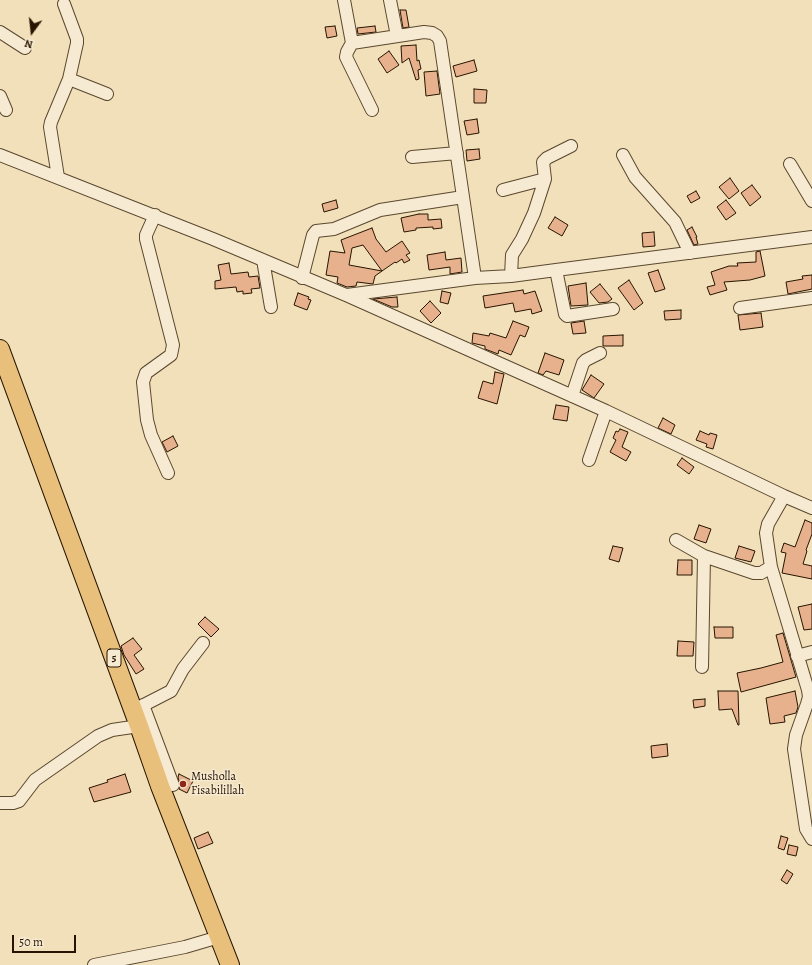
<!DOCTYPE html>
<style>
body{margin:0}
#map{position:relative;width:812px;height:965px;overflow:hidden;background:#f1e0b9;font-family:Alegreya,serif}
canvas{display:block}
.north{position:absolute;left:12px;top:12px;width:40px;height:40px;-webkit-text-stroke:3px #f6ebd2;paint-order:stroke;rotate:195deg;font-size:11px;font-weight:700;line-height:16px;text-align:center;color:#271400}
.north::after{content:'';display:block;margin:auto;width:14px;height:18px;background:#271400;clip-path:polygon(50% 0,100% 100%,50% 72%,0 100%)}
.scale{position:absolute;left:12px;top:935px;width:64px;height:18px;box-sizing:border-box;border:2px solid #271400;border-top:0;padding-left:5px;font-size:12px;line-height:14px;white-space:nowrap;color:#271400;-webkit-text-stroke:3px #f6ebd2;paint-order:stroke}
</style>
<div id="map">
<canvas width="812" height="965"></canvas>
<div class="north">N</div>
<div class="scale">50 m</div>
</div>
<script>
const c = document.querySelector('canvas').getContext('2d');
c.lineJoin = 'round';
function fillPath(path, color) {
  c.fillStyle = color;
  c.fill(path, 'evenodd');
}
function poly(rows) {
  const path = new Path2D();
  for (const r of rows) {
    path.moveTo(r[0], r[1]);
    for (let i = 2; i < r.length; i += 2) path.lineTo(r[i], r[i + 1]);
  }
  return path;
}
function trace(path, color, width, dash) {
  c.strokeStyle = color;
  c.lineWidth = width;
  c.lineCap = dash ? 'butt' : 'round';
  c.setLineDash(dash || []);
  c.stroke(path);
}
function write(font, color, halo, rows, align = 'center') {
  c.font = font + ' Alegreya,serif';
  c.lineWidth = 3;
  c.setLineDash([]);
  c.textBaseline = 'middle';
  c.strokeStyle = halo;
  c.fillStyle = color;
  for (const [text, x, y, turn = 0] of rows) {
    c.save();
    c.translate(x, y);
    c.rotate((+turn || 0) * Math.PI / 180);
    c.textAlign = isNaN(turn) ? turn : align;
    if (halo) c.strokeText(text, 0, 0);
    c.fillText(text, 0, 0);
    c.restore();
  }
}
const building = poly([
 [400,10,406,10,409,27,403,28,400,10],
 [335,26,337,36,327,38,325,27,335,26],
 [375,26,376,32,358,34,357,28,375,26],
 [416,45,417,61,419,60,421,69,418,70,419,79,416,80,409,58,402,63,401,46,416,45],
 [389,51,399,65,387,73,378,59,389,51],
 [474,60,477,71,456,77,453,66,474,60],
 [437,71,440,94,426,96,424,72,437,71],
 [474,89,487,90,486,103,474,103,474,89],
 [477,119,479,133,467,135,464,121,477,119],
 [479,149,480,159,467,161,466,150,479,149],
 [730,178,739,191,729,199,719,187,730,178],
 [752,185,761,197,750,206,741,193,752,185],
 [696,191,700,198,691,203,687,196,696,191],
 [336,200,338,208,324,212,322,204,336,200],
 [726,200,736,213,726,220,717,207,726,200],
 [419,214,428,214,428,220,441,219,442,228,433,229,433,227,416,228,416,230,404,232,401,218,419,214],
 [555,217,568,225,562,236,548,228,555,217],
 [692,227,697,237,696,237,698,244,694,245,687,230,692,227],
 [372,228,376,239,386,252,402,241,410,253,406,255,410,260,404,263,402,259,396,263,395,262,382,271,363,245,352,248,349,265,382,271,375,276,373,284,357,282,356,286,347,287,337,283,338,277,326,275,330,251,345,253,341,240,372,228],
 [654,232,655,246,643,247,642,233,654,232],
 [760,251,765,276,750,280,724,282,727,290,710,295,707,287,715,285,711,272,729,266,738,266,737,263,756,262,756,252,760,251],
 [445,252,446,260,461,258,462,272,450,274,450,267,429,270,427,255,445,252],
 [229,263,231,274,248,272,249,277,258,276,260,288,251,289,252,293,243,294,243,291,237,292,236,287,215,289,215,281,221,280,218,265,229,263],
 [658,270,665,289,655,292,648,273,658,270],
 [812,275,812,289,788,294,786,282,803,279,802,276,812,275],
 [629,280,643,303,634,310,618,288,629,280],
 [586,283,588,305,571,306,568,286,586,283],
 [600,284,612,299,608,302,599,303,590,292,600,284],
 [523,290,524,294,535,291,542,311,532,314,531,309,515,312,513,303,485,308,483,296,523,290],
 [442,291,451,293,448,304,440,302,442,291],
 [298,293,309,297,308,299,311,300,307,310,294,305,298,293],
 [397,297,398,307,392,307,373,299,397,297],
 [430,301,441,313,431,323,420,311,430,301],
 [681,310,681,319,665,320,664,311,681,310],
 [761,313,763,327,740,330,738,315,761,313],
 [513,321,529,327,525,337,520,335,511,355,499,350,498,354,485,349,485,346,472,343,473,333,489,336,490,333,506,338,513,321],
 [584,321,586,333,573,334,571,323,584,321],
 [623,335,623,346,603,346,603,336,623,335],
 [545,353,564,360,559,375,546,371,543,375,538,373,545,353],
 [495,372,504,374,497,404,478,398,483,381,493,384,495,372],
 [591,375,604,384,594,398,582,390,591,375],
 [556,405,569,407,567,421,553,419,556,405],
 [663,418,675,425,671,434,658,428,663,418],
 [620,429,628,432,622,447,631,452,626,461,610,452,616,440,613,438,616,431,618,432,620,429],
 [700,431,709,435,710,433,717,435,713,449,706,447,707,444,696,440,700,431],
 [173,436,178,446,167,452,162,442,173,436],
 [682,458,694,467,689,474,677,465,682,458],
 [805,520,812,523,812,534,806,550,807,551,803,564,812,566,812,579,782,573,786,553,781,552,784,543,795,547,805,520],
 [699,525,711,529,706,543,694,539,699,525],
 [613,546,623,548,619,562,609,559,613,546],
 [739,546,755,551,751,562,735,558,739,546],
 [678,560,692,560,692,575,677,575,678,560],
 [812,604,812,629,804,630,798,607,812,604],
 [205,617,219,629,211,637,198,624,205,617],
 [714,627,733,627,733,638,715,638,714,627],
 [783,633,796,677,741,692,737,673,761,668,783,662,776,635,783,633],
 [133,638,142,649,134,655,144,669,136,674,124,655,121,646,133,638],
 [678,641,694,642,693,656,677,656,678,641],
 [718,691,738,691,739,725,738,725,732,709,719,710,718,691],
 [795,691,798,707,796,713,784,716,785,722,770,724,766,698,795,691],
 [705,699,705,706,694,708,693,700,705,699],
 [667,744,668,756,652,758,651,746,667,744],
 [125,774,131,792,94,802,89,788,108,782,107,780,125,774],
 [179,774,193,781,187,793,179,789,180,786,178,777,179,774],
 [208,832,213,843,198,849,194,838,208,832],
 [781,836,788,838,784,850,778,848,781,836],
 [789,845,798,847,796,856,787,854,789,845],
 [787,870,793,874,787,884,781,880,787,870]
]);
fillPath(building, '#e6b18c');
trace(building, '#271400', 1);
const minor = poly([
 [344,0,352,43,424,32,432,33,437,36,440,41,475,278],
 [390,0,397,36],
 [0,32,25,48],
 [352,43,347,52,346,57,372,110],
 [69,79,107,94],
 [0,96,6,110],
 [0,155,213,239,346,295,606,411,784,496,812,508],
 [623,155,635,177,675,222,690,253],
 [412,157,457,153],
 [790,164,812,201],
 [58,177,50,127,51,122,69,79,77,43,77,39,64,4],
 [503,190,545,179],
 [155,215,146,235,146,239,173,345,171,355,146,373,143,382,147,420,151,435,168,473],
 [263,260,271,307],
 [556,270,565,314,567,316,613,309],
 [511,276,512,255,522,239,534,213,545,179,543,162,547,158,571,146],
 [302,278,313,235,316,231,334,229,380,210,463,197],
 [347,295,475,278,511,276,556,270,812,237],
 [740,308,812,298],
 [572,396,583,363,586,360,600,353],
 [589,460,606,411],
 [784,496,768,524,766,533,771,567,808,690,809,697,807,704,796,735,794,749,806,829,812,839],
 [676,540,704,556],
 [797,656,812,652],
 [702,667,704,556,754,573,761,573,771,567],
 [143,705,173,785],
 [134,710,171,691,183,669,203,643],
 [0,803,13,803,19,801,35,780,98,736,112,730,139,726],
 [94,965,185,947,219,937]
]);
const highway = poly([
 [0,349,139,726,160,786,230,965]
]);
trace(minor, '#5a472e', 14);
trace(highway, '#271400', 20);
trace(minor, '#f6ebd2', 12);
trace(highway, '#e8c07c', 18);
for (const [x, y, r, color] of [
 [183,784,4,"#8f2418"]
]) {
  const dot = new Path2D();
  dot.arc(x, y, r, 0, 2 * Math.PI);
  c.fillStyle = color;
  c.fill(dot);
  trace(dot, '#f6ebd2', 1.5);
}
for (const [x, y, w] of [
 [114,658,14]
]) {
  const box = new Path2D();
  box.roundRect(x - w / 2, y - 9, w, 18, 3);
  c.fillStyle = '#f6ebd2';
  c.fill(box);
  trace(box, '#271400', 1);
}
write('bold 11px', '#271400', null, [
 ["5",114,658]
]);
write('12px', '#271400', '#f6ebd2', [
 ["Musholla",191,777],
 ["Fisabilillah",191,791]
], 'left');
</script>
